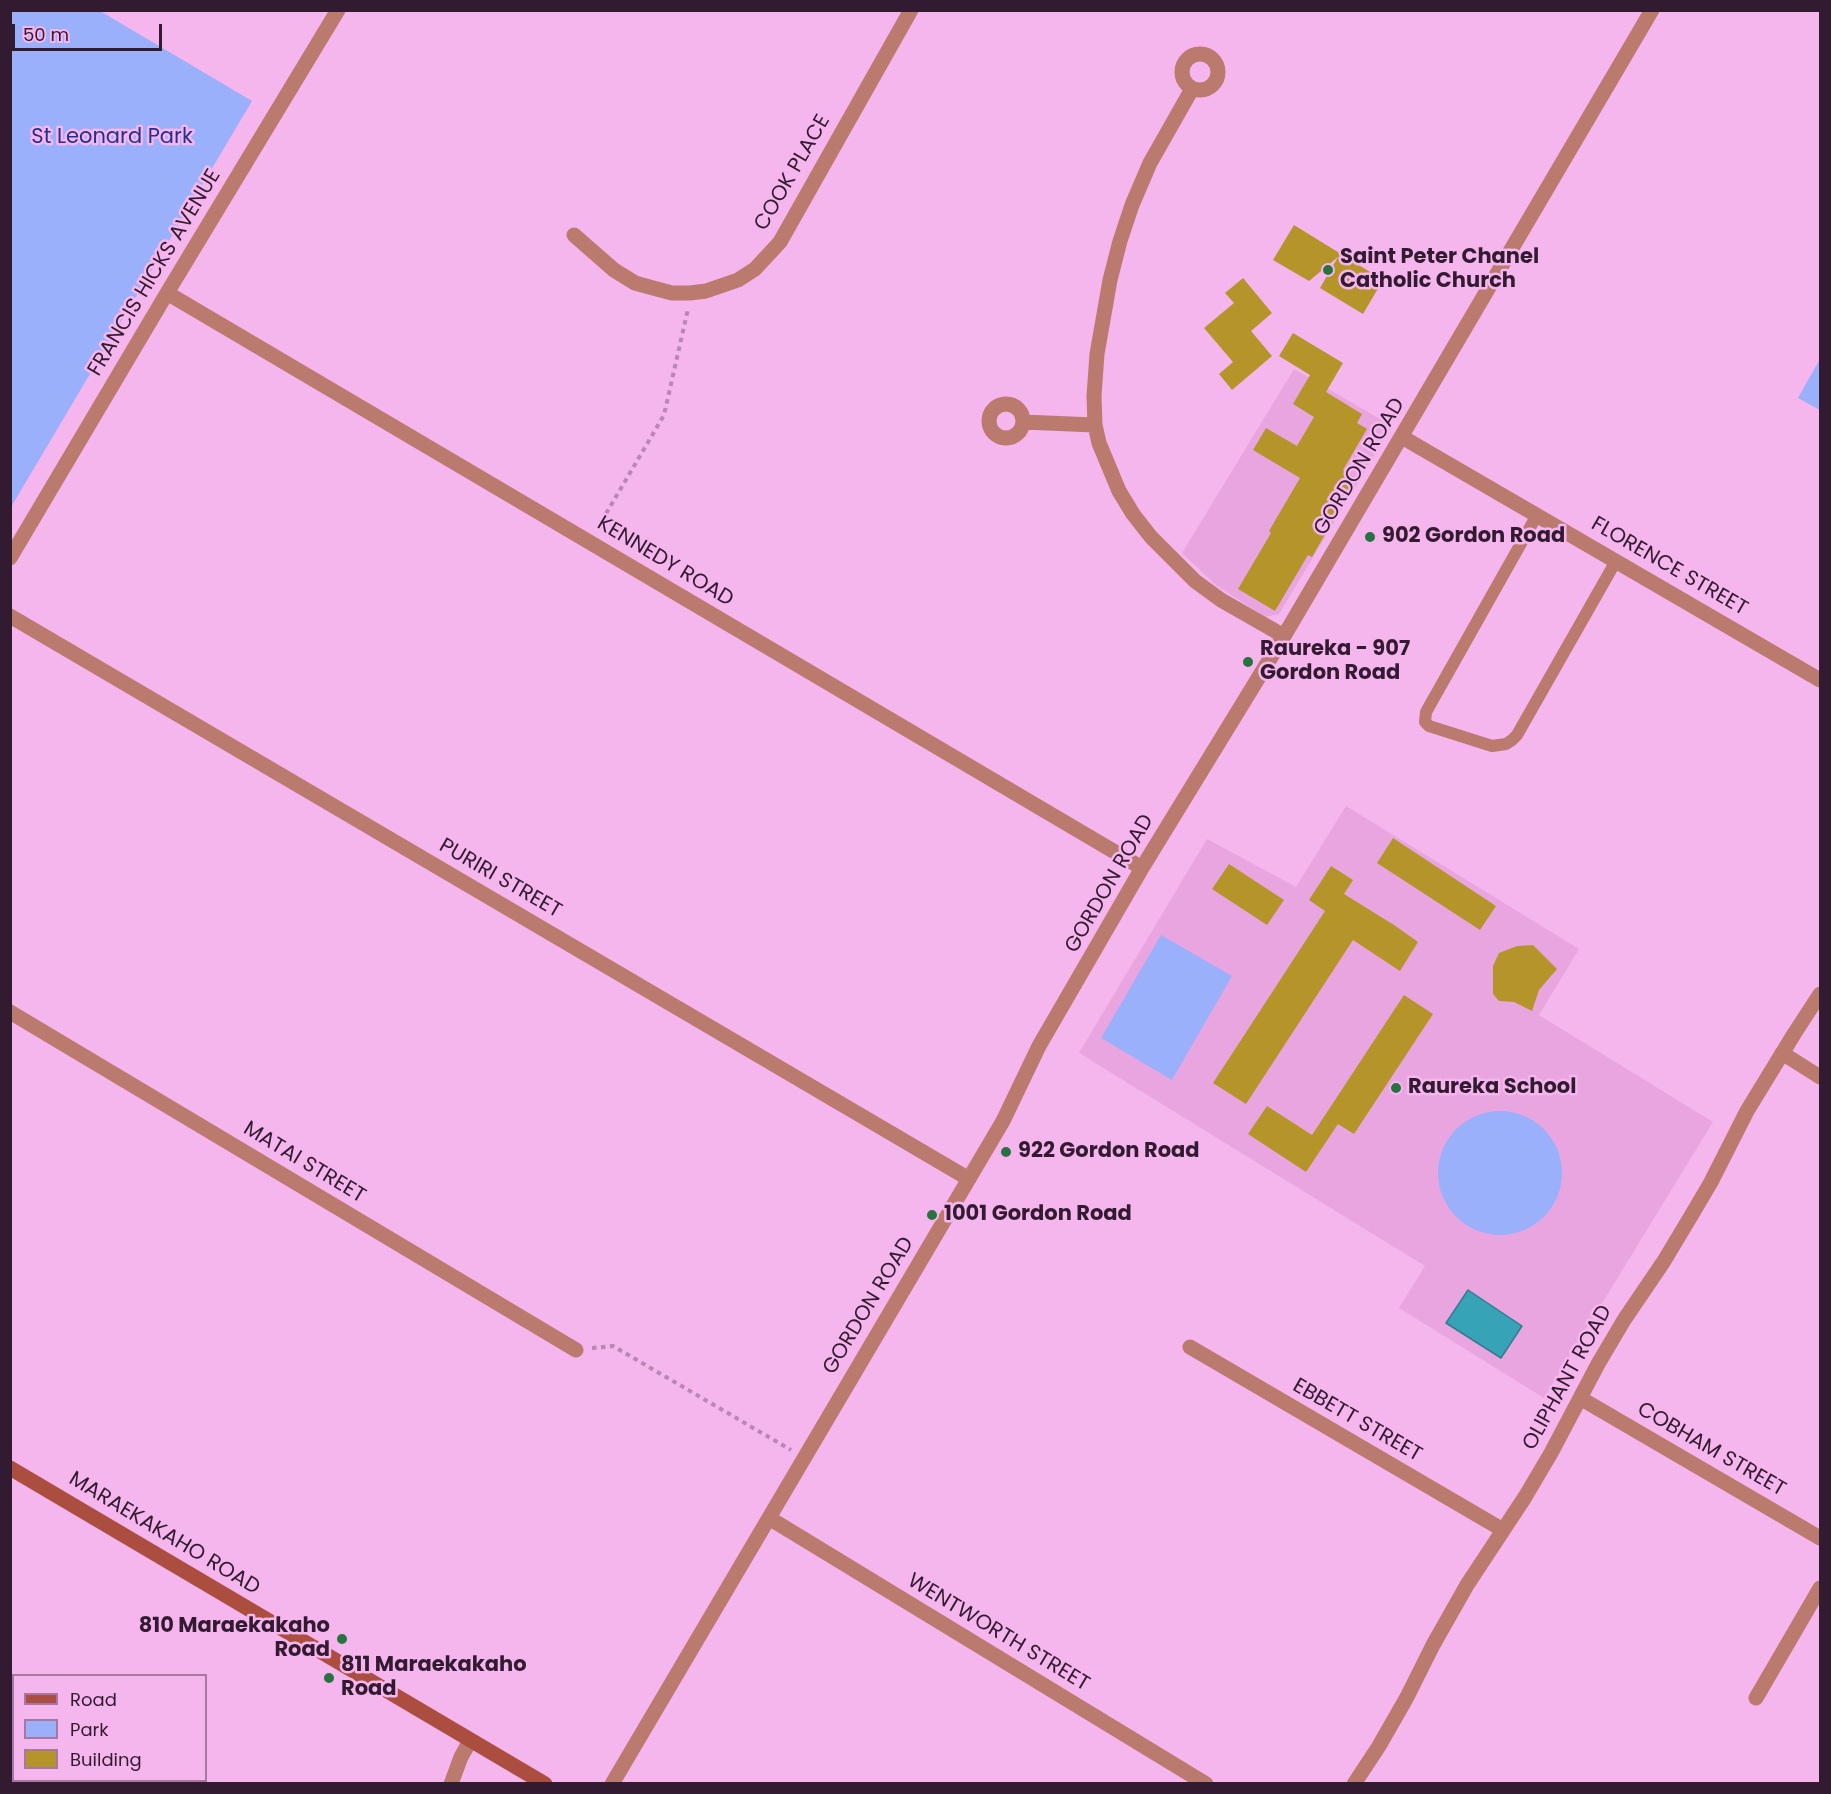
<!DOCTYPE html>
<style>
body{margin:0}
#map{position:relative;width:1831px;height:1794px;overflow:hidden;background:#f5b5ed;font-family:Poppins,sans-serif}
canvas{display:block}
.frame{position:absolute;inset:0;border:12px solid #321a30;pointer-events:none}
.legend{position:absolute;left:12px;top:1674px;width:195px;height:108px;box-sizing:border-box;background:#f5b5ed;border:2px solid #a777a1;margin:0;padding:8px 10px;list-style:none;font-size:18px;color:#321a30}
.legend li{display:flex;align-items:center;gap:12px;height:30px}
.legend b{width:30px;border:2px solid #a777a1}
.scale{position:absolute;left:12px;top:24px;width:150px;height:27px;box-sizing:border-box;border:3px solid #321a30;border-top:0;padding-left:8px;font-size:18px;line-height:21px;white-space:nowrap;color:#321a30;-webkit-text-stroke:4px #f5b5ed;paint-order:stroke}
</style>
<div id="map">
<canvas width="1831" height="1794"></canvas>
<div class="frame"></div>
<ul class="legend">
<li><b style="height:8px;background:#ab4e3f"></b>Road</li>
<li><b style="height:16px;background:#9ab0fb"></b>Park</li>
<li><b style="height:16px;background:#b5952a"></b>Building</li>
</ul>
<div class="scale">50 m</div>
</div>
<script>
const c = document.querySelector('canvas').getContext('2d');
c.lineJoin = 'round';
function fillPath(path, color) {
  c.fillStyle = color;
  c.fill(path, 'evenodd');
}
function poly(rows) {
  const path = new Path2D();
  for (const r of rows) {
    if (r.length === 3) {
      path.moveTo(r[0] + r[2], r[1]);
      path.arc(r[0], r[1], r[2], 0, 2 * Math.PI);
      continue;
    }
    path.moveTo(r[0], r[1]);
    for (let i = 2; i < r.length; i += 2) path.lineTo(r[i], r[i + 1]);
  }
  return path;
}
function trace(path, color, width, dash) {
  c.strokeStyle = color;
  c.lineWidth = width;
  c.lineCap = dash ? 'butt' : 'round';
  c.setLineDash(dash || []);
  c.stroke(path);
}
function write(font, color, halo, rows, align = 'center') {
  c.font = font + ' Poppins,sans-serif';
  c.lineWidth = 5;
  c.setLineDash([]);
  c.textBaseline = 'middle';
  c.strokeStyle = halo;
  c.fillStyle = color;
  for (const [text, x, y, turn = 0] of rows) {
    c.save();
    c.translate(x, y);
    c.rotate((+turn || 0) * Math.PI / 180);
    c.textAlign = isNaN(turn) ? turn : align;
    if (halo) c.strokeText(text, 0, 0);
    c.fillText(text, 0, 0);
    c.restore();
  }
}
fillPath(poly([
 [1294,369,1392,426,1279,614,1265,617,1216,585,1182,553],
 [1346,806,1579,949,1539,1015,1713,1122,1544,1398,1399,1308,1425,1266,1079,1053,1207,839,1296,887]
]), '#e9a5e0');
fillPath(poly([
 [11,10,100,11,252,101,11,507],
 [1820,359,1820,410,1798,398],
 [1161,935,1232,976,1172,1080,1101,1038],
 [1500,1173,62]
]), '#9ab0fb');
const water = poly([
 [1468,1290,1522,1326,1501,1358,1446,1323,1468,1290]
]);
fillPath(water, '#36a4b6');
trace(water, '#357b8e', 1.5);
fillPath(poly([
 [1294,225,1383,280,1363,314,1320,288,1338,257,1309,281,1273,260],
 [1243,278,1272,313,1251,331,1272,356,1232,390,1219,374,1233,362,1204,328,1234,303,1225,293],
 [1293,333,1343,363,1326,392,1362,414,1357,423,1367,429,1343,470,1357,479,1312,557,1308,555,1275,611,1238,589,1271,533,1269,531,1300,478,1253,450,1266,428,1297,446,1314,417,1293,404,1310,375,1279,356],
 [1393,838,1496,906,1480,930,1377,863],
 [1229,864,1284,900,1267,925,1212,889],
 [1331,866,1353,880,1344,894,1394,925,1418,942,1400,971,1353,940,1246,1104,1213,1083,1325,911,1309,900],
 [1533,945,1557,969,1539,990,1532,1011,1514,1002,1499,1001,1493,994,1493,966,1499,953,1517,946],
 [1404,995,1433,1014,1354,1134,1338,1124,1306,1172,1248,1134,1267,1106,1312,1135]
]), '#b5952a');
trace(poly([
 [597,529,664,415,688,309],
 [592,1348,613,1346,791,1450]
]), '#ba86b4', 4, [4.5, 4.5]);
trace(poly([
 [1537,515,1426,712,1425,722,1429,726,1492,746,1506,744,1512,740,1517,735,1616,561]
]), '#ba7a6e', 12);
trace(poly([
 [1200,72,18],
 [1192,89,1150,163,1132,205,1120,241,1110,280,1097,354,1094,396,1095,425,1099,443,1119,491,1133,514,1151,537,1195,581,1221,600,1284,636],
 [574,235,614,270,635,283,653,288,672,293,690,293,706,291,738,280,755,269,780,242,911,10],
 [167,293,1142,868],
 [1006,421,17],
 [1023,422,1095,425],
 [1402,437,1820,680],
 [10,558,167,293,338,10],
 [10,616,969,1179],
 [10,1012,576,1350],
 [1782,1053,1820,1077],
 [1190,1347,1503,1530],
 [1580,1398,1820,1538],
 [769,1518,1206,1784],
 [1756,1698,1820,1588],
 [451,1784,461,1757,470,1741],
 [612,1784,1003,1121,1039,1046,1142,868,1284,636,1652,10],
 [1354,1784,1379,1746,1407,1697,1433,1645,1467,1585,1525,1497,1551,1453,1598,1364,1624,1320,1664,1261,1691,1216,1711,1182,1747,1111,1794,1034,1820,994]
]), '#ba7a6e', 15);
trace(poly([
 [10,1468,545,1784]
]), '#ab4e3f', 15);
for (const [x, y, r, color] of [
 [1328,270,6,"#287240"],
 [1370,537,6,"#287240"],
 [1248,662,6,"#287240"],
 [1396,1088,6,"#287240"],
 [1006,1152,6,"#287240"],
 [932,1215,6,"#287240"],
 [342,1639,6,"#287240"],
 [329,1678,6,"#287240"]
]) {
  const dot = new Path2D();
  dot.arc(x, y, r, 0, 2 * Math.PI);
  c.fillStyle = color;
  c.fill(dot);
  trace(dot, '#f5b5ed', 2);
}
write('21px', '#24308e', '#f5b5ed', [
 ["St Leonard Park",112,138]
]);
write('21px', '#321a30', '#f5b5ed', [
 ["COOK PLACE",793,173,-60],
 ["FRANCIS HICKS AVENUE",155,273,-59],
 ["GORDON ROAD",1360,467,-59],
 ["KENNEDY ROAD",665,562,31],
 ["FLORENCE STREET",1669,567,30],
 ["PURIRI STREET",500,879,30],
 ["GORDON ROAD",1110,884,-60],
 ["MATAI STREET",304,1163,31],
 ["GORDON ROAD",869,1306,-59],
 ["OLIPHANT ROAD",1568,1378,-61],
 ["EBBETT STREET",1357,1421,30],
 ["COBHAM STREET",1711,1450,30],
 ["MARAEKAKAHO ROAD",164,1534,31],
 ["WENTWORTH STREET",998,1633,31]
]);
write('bold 21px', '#321a30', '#f5b5ed', [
 ["Saint Peter Chanel",1340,258],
 ["Catholic Church",1340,282],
 ["902 Gordon Road",1382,537],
 ["Raureka - 907",1260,650],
 ["Gordon Road",1260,674],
 ["Raureka School",1408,1088],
 ["922 Gordon Road",1018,1152],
 ["1001 Gordon Road",944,1215],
 ["810 Maraekakaho",330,1627,"right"],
 ["Road",330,1651,"right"],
 ["811 Maraekakaho",341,1666],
 ["Road",341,1690]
], 'left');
</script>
